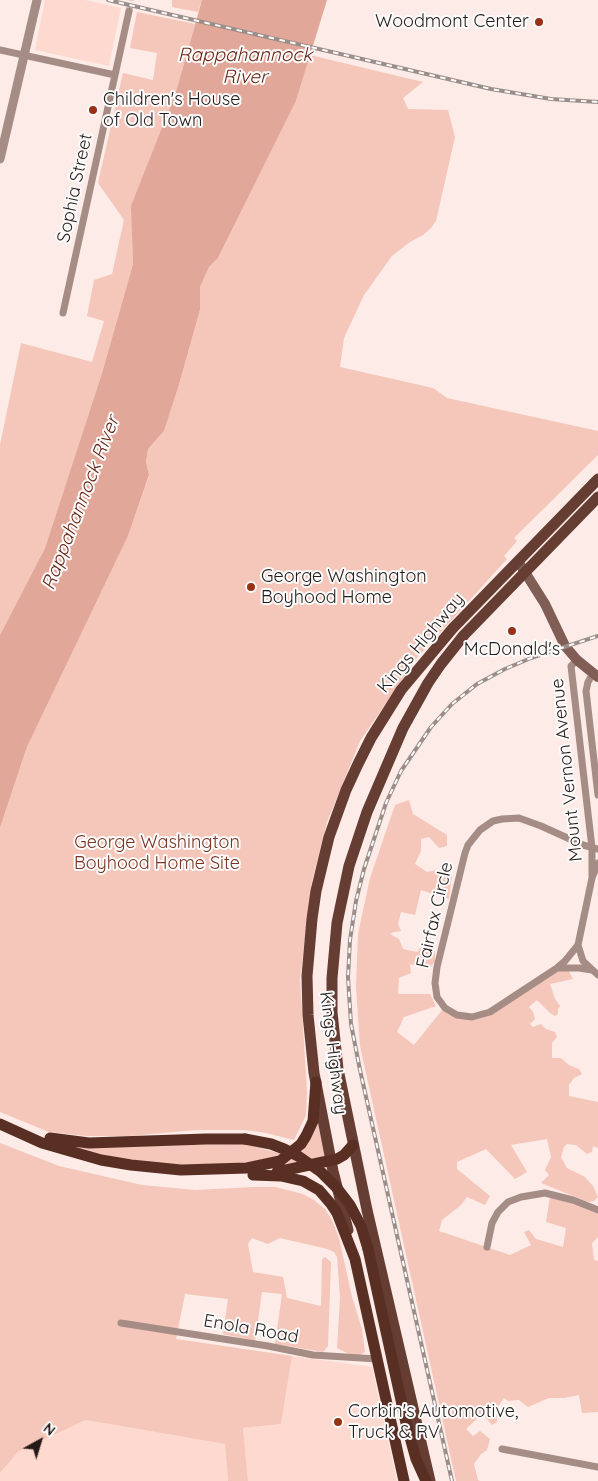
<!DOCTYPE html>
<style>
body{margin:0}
#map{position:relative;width:598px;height:1481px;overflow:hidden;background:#fcebe6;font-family:Quicksand,sans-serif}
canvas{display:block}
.north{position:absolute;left:15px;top:1416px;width:50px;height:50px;-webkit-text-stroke:4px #fcfcfc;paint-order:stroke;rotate:39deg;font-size:14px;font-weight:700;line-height:20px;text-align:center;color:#251c19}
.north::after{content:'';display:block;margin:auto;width:18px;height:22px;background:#251c19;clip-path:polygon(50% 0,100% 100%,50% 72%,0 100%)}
</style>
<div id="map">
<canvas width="598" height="1481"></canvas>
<div class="north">N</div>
</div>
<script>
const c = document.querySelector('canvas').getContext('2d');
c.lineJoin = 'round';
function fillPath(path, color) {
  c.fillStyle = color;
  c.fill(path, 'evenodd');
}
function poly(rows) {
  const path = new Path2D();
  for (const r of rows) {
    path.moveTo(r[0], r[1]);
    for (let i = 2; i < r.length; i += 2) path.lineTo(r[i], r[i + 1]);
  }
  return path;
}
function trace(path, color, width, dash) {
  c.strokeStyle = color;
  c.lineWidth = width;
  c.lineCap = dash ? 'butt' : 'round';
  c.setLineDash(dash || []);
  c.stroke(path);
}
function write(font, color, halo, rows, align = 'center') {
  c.font = font + ' Quicksand,sans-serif';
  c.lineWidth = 4;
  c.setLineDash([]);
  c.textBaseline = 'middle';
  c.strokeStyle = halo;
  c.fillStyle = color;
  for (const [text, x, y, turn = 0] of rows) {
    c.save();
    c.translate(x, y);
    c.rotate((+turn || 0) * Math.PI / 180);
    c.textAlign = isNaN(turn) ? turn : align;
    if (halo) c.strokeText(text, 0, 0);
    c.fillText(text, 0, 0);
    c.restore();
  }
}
fillPath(poly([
 [45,0,85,0,121,8,109,66,35,50],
 [292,1356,372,1367,397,1481,248,1481,243,1428,281,1424],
 [86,1420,225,1444,228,1481,0,1481,0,1473,19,1451]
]), '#fdd9d0');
fillPath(poly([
 [172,0,202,0,198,12,172,7],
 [137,12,195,24,175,95,132,224,133,264,102,373,45,548,0,635,0,445,21,343,92,362,104,321,87,316,94,280,112,274,124,220,98,183,123,73,153,80,157,53,130,48],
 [310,55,423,82,403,98,408,109,448,110,455,137,436,221,431,228,423,235,410,242,392,256,364,295,344,338,340,367,433,388,447,398,598,431,598,455,514,538,517,541,504,556,507,559,417,658,360,741,327,822,312,881,300,979,307,1092,306,1115,294,1140,266,1133,245,1130,196,1130,130,1136,87,1136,49,1132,0,1112,0,828,27,747,128,536,149,476,146,462,148,449,164,431,178,388,200,310,200,287,209,267,218,258,296,101],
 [409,800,413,814,447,835,447,846,439,848,429,837,421,839,421,851,415,864,427,872,437,870,448,871,452,875,449,899,421,890,415,915,401,912,398,924,401,931,394,932,390,934,399,939,403,949,417,952,424,944,434,949,435,955,435,962,430,967,423,968,410,964,411,973,399,978,398,994,430,994,436,1006,404,1017,397,1032,414,1045,443,1009,462,1019,490,1015,556,971,568,969,573,979,550,984,555,999,560,1006,558,1009,558,1014,555,1016,550,1013,537,1000,529,1007,533,1012,535,1019,530,1024,533,1027,541,1024,546,1029,555,1032,557,1037,552,1043,552,1058,561,1058,569,1065,579,1069,582,1074,574,1078,569,1085,569,1096,598,1102,598,1148,593,1146,592,1152,587,1154,576,1145,567,1144,564,1147,561,1157,567,1168,585,1177,593,1186,598,1197,594,1201,588,1202,541,1183,549,1175,545,1170,551,1157,547,1139,511,1145,527,1172,515,1179,486,1149,457,1162,457,1169,490,1196,485,1205,467,1197,461,1205,442,1220,439,1231,510,1255,531,1245,524,1232,529,1230,536,1239,563,1247,566,1228,546,1222,550,1196,578,1204,598,1214,598,1237,592,1243,594,1260,598,1261,598,1412,582,1413,579,1395,564,1398,549,1398,528,1407,519,1400,508,1401,504,1398,496,1409,497,1422,492,1425,482,1414,466,1429,473,1436,480,1431,490,1439,487,1450,481,1454,474,1464,478,1480,480,1481,456,1481,360,1046,356,987,358,934,370,878,395,805],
 [318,1121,326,1158,275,1167],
 [0,1143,59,1166,142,1185,195,1190,255,1187,275,1187,303,1194,314,1200,325,1209,332,1220,339,1238,352,1297,362,1329,365,1352,359,1355,349,1354,337,1348,340,1298,337,1257,334,1252,327,1249,280,1238,268,1244,252,1238,248,1244,253,1272,283,1277,287,1298,321,1306,322,1259,325,1257,331,1262,328,1346,323,1352,275,1344,282,1294,262,1292,255,1341,223,1334,228,1299,185,1294,176,1339,292,1356,281,1424,243,1428,248,1481,228,1481,225,1444,86,1420,19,1451,0,1473],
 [245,1144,282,1154,274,1158,261,1162,200,1165,168,1164,110,1157,73,1147,74,1146]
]), '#f5c6ba');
fillPath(poly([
 [202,0,327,0,296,101,218,258,209,267,200,287,200,310,178,388,164,431,148,449,146,462,149,475,128,536,27,747,0,828,0,635,45,548,102,373,133,264,131,206,175,95]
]), '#e1a89a');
trace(poly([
 [129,11,131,0]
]), '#d1c2bd', 7, [7, 3.5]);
trace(poly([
 [0,50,115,75],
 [63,313,129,11],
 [577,660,571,666,592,848,592,878],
 [593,673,588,682,586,691,598,795],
 [598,863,592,878,578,945,583,961,598,975],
 [578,945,565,961,557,968,490,1012,472,1017,457,1015,445,1008,437,997,435,983,437,967,465,853,468,845,480,830,493,821,502,819,519,818,541,826,583,845,598,849],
 [557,968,579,968,592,970],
 [487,1247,492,1223,498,1212,508,1202,521,1197,545,1193,573,1200,598,1210],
 [121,1323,268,1346,313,1355,377,1359],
 [502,1449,598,1467]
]), '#a58d86', 7);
trace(poly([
 [0,159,37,0]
]), '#a58d86', 9);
trace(poly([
 [521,566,545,604,565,646,577,660,598,677]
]), '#805e55', 10);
trace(poly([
 [348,1230,333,1171,314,1073,308,1015,307,976,312,919,316,891,329,837,346,790,358,764,371,738,401,690,453,628,598,479],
 [430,1481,367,1210,338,1069,332,1012,332,978,337,923,349,866,367,812,403,728,428,683,441,664,464,635,598,497]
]), '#653d33', 11);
trace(poly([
 [0,1124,42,1143,101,1160,131,1165,181,1170,247,1168,280,1161,301,1144,306,1136,313,1121,316,1082],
 [50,1138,89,1143,206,1139,245,1139],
 [277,1172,337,1159,344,1155,353,1145],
 [253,1175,281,1176,303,1181,319,1190,331,1204,337,1213,355,1259,404,1481],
 [368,1249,406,1423,416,1459,426,1481]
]), '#592f24', 11);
const rail = poly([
 [108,0,491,89,551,99,598,102],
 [452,1481,360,1070,351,1024,348,977,350,940,356,901,364,869,386,803,401,771,431,727,452,704,477,684,505,669,531,658,598,636]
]);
trace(rail, '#9b8d89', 4);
trace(rail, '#fcfcfc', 2, [5.5]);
trace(poly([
 [245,1139,271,1144,284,1149,298,1156,321,1172,337,1188,350,1205,361,1226,368,1249]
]), '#592f24', 11);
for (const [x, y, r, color] of [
 [539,22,5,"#993115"],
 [93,110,5,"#993115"],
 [251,587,5,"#993115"],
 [512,631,5,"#993115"],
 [338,1422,5,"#993115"]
]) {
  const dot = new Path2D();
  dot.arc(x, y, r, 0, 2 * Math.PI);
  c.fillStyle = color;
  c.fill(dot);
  trace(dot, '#fcfcfc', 2);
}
write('18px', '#251c19', '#fcfcfc', [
 ["Woodmont Center",529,22,"right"],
 ["Children's House",103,100],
 ["of Old Town",103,121],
 ["George Washington",261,577],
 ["Boyhood Home",261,598],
 ["McDonald's",512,650,"center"],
 ["Corbin's Automotive,",348,1412],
 ["Truck & RV",348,1433]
], 'left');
write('18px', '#251c19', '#fcfcfc', [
 ["Sophia Street",75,188,-78],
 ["Kings Highway",421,643,-50],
 ["Mount Vernon Avenue",567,770,-96],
 ["Fairfax Circle",435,915,-77],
 ["Kings Highway",333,1053,83],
 ["Enola Road",251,1329,10]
]);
write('18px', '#793423', '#fcfcfc', [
 ["George Washington",157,843],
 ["Boyhood Home Site",157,864]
]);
write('italic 19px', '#692616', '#fcfcfc', [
 ["Rappahannock",245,55],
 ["River",245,77],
 ["Rappahannock River",81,503,-69]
]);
</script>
